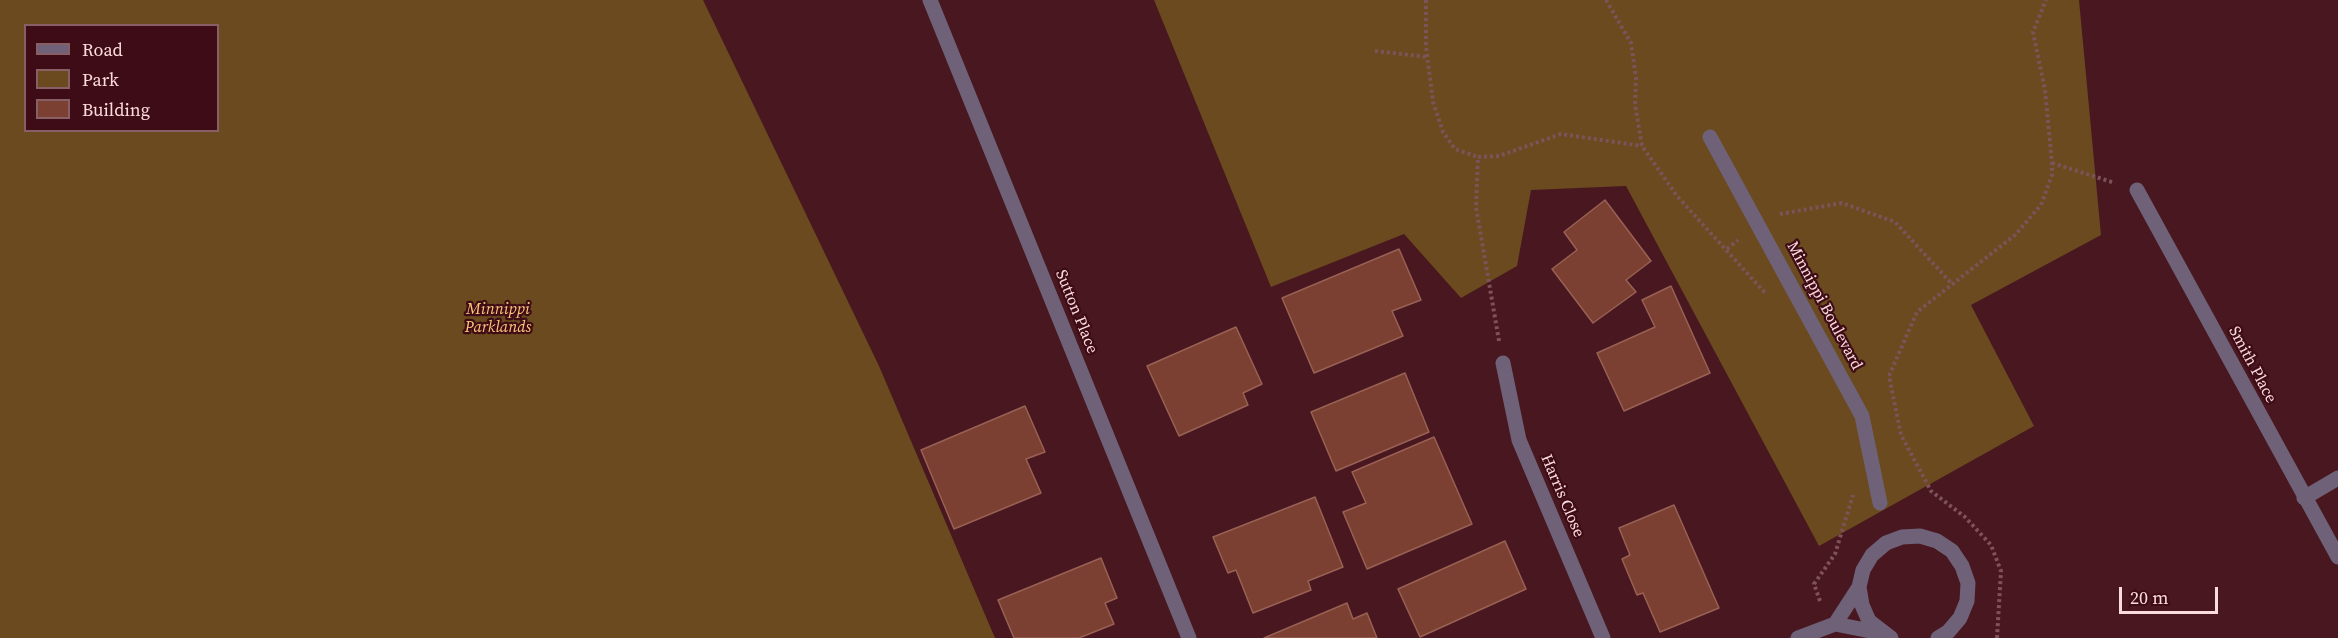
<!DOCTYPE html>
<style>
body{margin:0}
#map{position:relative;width:2338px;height:638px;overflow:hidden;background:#48171f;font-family:"Source Serif 4",serif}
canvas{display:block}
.legend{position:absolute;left:24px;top:24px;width:195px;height:108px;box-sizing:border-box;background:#3d0c16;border:2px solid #895f66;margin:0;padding:8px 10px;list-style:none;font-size:18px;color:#fcdbdd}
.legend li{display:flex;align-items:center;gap:12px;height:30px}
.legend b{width:30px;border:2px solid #895f66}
.scale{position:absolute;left:2119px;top:587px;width:99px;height:27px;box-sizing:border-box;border:3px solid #fcdbdd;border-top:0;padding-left:8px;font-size:18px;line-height:21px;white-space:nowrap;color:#fcdbdd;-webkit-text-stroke:4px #3d0c16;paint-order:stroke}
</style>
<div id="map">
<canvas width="2338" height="638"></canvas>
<ul class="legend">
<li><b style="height:8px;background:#6f6178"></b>Road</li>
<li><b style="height:16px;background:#6a4a1e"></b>Park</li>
<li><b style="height:16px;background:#7c4033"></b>Building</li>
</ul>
<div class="scale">20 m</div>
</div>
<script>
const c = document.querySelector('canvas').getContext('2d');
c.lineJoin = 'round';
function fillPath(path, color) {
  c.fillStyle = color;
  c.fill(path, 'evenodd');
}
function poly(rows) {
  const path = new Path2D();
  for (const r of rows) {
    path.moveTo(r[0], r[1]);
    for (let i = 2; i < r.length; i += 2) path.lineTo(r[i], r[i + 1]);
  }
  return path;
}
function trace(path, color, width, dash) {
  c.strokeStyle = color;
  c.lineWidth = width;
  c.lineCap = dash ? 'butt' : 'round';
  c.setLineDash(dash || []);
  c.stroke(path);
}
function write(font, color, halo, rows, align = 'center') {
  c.font = font + ' "Source Serif 4",serif';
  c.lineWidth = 4.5;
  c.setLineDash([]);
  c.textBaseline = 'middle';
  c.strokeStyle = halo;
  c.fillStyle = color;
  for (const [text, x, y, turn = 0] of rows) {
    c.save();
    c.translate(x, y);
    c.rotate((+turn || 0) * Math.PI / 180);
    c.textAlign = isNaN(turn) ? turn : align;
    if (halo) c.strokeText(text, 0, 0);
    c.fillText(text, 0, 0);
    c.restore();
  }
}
fillPath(poly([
 [0,0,703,0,879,366,995,638,0,638],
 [26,26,218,26,218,130,26,130],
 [1154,0,2079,0,2101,235,1971,305,2034,426,1819,546,1626,186,1531,190,1517,266,1461,298,1404,234,1271,287]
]), '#6a4a1e');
const building = poly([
 [1605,200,1651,261,1626,280,1636,292,1593,323,1552,269,1577,250,1564,232,1605,200],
 [1399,249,1421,300,1392,311,1403,336,1314,373,1282,298,1399,249],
 [1671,286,1710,373,1624,411,1597,353,1655,327,1642,300,1671,286],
 [1236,327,1262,384,1243,393,1248,405,1179,436,1147,366,1236,327],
 [1405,373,1429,432,1336,471,1311,412,1405,373],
 [1025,406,1045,452,1026,459,1041,493,954,529,921,450,1025,406],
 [1434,437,1472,524,1367,569,1343,512,1366,503,1352,472,1434,437],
 [1315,497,1343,567,1308,581,1311,590,1253,613,1236,570,1228,573,1213,537,1315,497],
 [1674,505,1719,608,1660,632,1643,593,1637,595,1622,559,1630,555,1619,528,1674,505],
 [1505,541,1526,589,1420,637,1398,589,1505,541],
 [1101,558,1117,598,1105,603,1114,624,1079,638,1014,638,998,600,1101,558],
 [1347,603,1353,619,1367,613,1377,638,1264,638,1347,603]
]);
fillPath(building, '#7c4033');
trace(building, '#986154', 1.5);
trace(poly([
 [1426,0,1426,46,1433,102,1443,132,1455,149,1478,157],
 [1606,0,1631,43,1636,78,1635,104,1642,146,1677,196,1766,294],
 [1375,51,1428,57],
 [2052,163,2115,183],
 [1780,214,1842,203,1895,222,1952,284],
 [1727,249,1738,240],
 [1499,341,1476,207,1478,157,1499,156,1561,134,1642,146],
 [1820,601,1814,584,1835,554,1853,495],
 [1997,638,2001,571,1991,545,1965,517,1931,491,1901,435,1889,376,1917,312,2015,235,2041,205,2052,175,2052,163,2045,90,2033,32,2046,0]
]), '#7e5258', 4, [3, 3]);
trace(poly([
 [930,0,1189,638],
 [1710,137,1862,416,1880,503],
 [2137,190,2338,557],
 [1503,363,1519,440,1603,638],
 [2304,498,2338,478],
 [1835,624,1859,587],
 [1798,638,1835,624,1881,633],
 [1891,638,1869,621,1862,605,1859,587,1863,570,1872,555,1886,543,1902,537,1920,536,1937,541,1952,551,1962,566,1968,583,1967,601,1960,618,1948,632,1938,638]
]), '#6f6178', 15);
write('16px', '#fcdbdd', '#3d0c16', [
 ["Minnippi Boulevard",1824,306,62],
 ["Sutton Place",1076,312,68],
 ["Smith Place",2252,365,62],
 ["Harris Close",1562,496,67]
]);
write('italic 16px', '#ffc477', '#3d0c16', [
 ["Minnippi",498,310],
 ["Parklands",498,328]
]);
</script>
